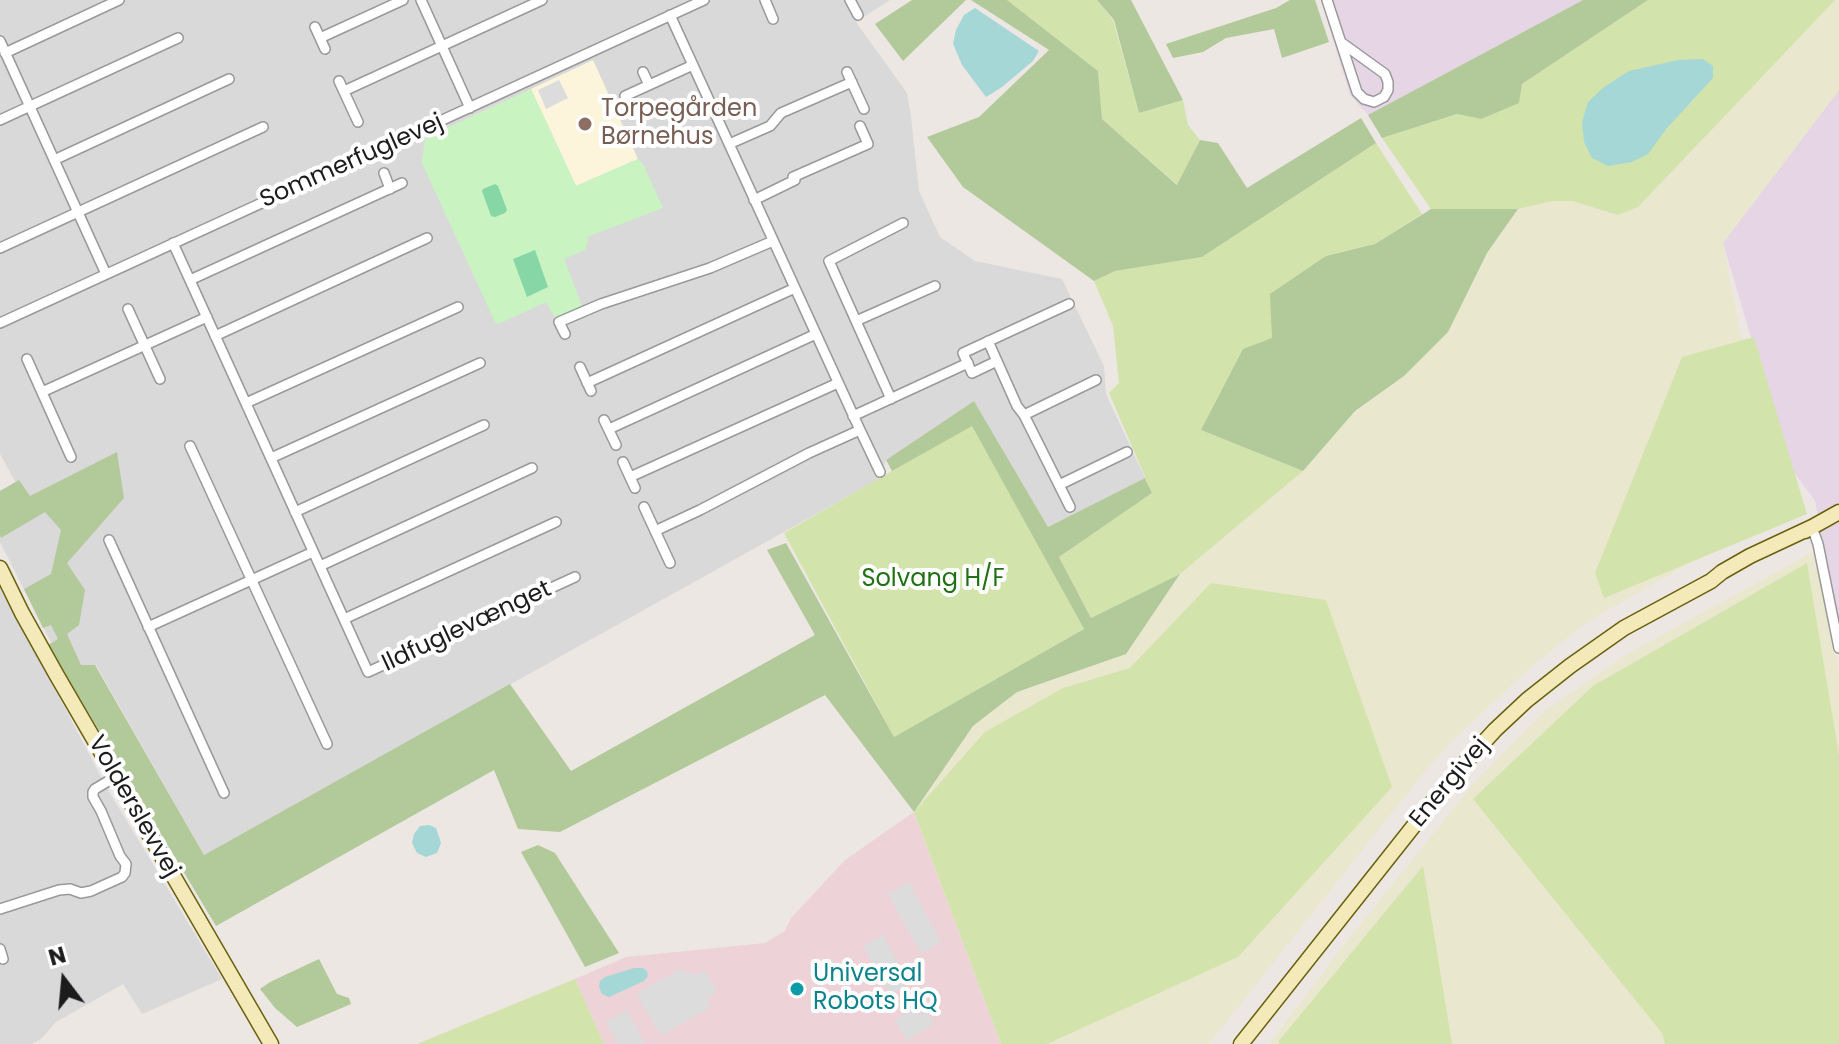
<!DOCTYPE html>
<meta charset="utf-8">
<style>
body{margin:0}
#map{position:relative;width:1839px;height:1044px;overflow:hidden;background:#ede7e3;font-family:Poppins,sans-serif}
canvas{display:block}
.north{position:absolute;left:24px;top:940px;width:80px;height:80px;-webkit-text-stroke:6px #fff;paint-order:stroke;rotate:344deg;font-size:22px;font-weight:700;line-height:32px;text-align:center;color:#1c1c1c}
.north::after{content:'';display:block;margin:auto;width:28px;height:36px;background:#1c1c1c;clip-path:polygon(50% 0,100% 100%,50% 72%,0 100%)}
</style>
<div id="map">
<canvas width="1839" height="1044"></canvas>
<div class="north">N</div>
</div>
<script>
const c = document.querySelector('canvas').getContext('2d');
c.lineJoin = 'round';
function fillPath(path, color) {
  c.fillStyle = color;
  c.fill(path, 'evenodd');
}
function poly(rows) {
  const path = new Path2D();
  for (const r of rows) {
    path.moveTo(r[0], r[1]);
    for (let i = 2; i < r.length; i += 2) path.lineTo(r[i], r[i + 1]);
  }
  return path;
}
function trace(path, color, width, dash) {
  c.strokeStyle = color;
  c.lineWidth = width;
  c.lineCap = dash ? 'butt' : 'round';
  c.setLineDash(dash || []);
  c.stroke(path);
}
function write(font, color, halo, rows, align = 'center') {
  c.font = font + ' Poppins,sans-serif';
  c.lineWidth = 8;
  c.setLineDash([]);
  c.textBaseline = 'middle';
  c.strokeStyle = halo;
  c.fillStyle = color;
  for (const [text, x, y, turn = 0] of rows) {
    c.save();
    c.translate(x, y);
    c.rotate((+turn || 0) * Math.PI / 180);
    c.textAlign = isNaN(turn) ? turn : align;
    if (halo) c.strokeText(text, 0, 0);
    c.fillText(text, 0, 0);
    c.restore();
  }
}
fillPath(poly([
 [0,0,890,0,856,22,907,93,911,116,919,191,940,237,975,261,1062,279,1104,366,1106,394,1145,478,1048,527,974,401,886,460,879,479,204,855,96,665,67,674,0,542,0,492,16,483,0,454],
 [0,585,107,788,222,979,142,1014,123,984,56,1022,42,1038,32,1044,0,1044]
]), '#dad9d9');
fillPath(poly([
 [914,812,1001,1044,604,1044,575,979,626,957,765,943,785,931,791,918,845,860]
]), '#edd3d7');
fillPath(poly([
 [1321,0,1583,0,1368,115,1350,95],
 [1839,90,1839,627,1815,501,1789,465,1723,243]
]), '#e5d5e5');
fillPath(poly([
 [593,60,638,159,576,186,531,89]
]), '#fcf5dc');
fillPath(poly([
 [1835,0,1839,0,1839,90,1723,243,1750,384,1740,534,1589,621,1538,661,1456,737,1421,776,1209,1044,1001,1044,914,813,973,726,1017,692,1126,654,1180,574,1303,471,1355,411,1404,376,1518,209,1552,201,1572,201,1618,215],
 [1817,550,1839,673,1839,1044,1269,1044,1349,938,1474,783,1542,713,1625,655]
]), '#eae7cf');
fillPath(poly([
 [1007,0,1097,0,1113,20,1139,113,1183,100,1188,125,1200,140,1178,185,1102,119,1098,71],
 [1648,0,1835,0,1638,207,1618,215,1572,201,1552,201,1518,209,1431,209,1382,138,1457,114,1481,119,1522,84],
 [1376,143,1422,214,1375,244,1326,256,1272,338,1201,430,1303,471,1180,574,1091,618,1059,557,1152,493,1109,393,1119,383,1113,326,1094,281,1115,271,1202,257],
 [1754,337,1807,514,1604,598,1595,573,1682,357],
 [972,425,1084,629,894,737,784,533],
 [1807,563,1839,755,1839,1044,1665,1044,1662,1033,1473,799,1593,686],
 [1211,583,1326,600,1392,787,1238,957,1047,1044,1001,1044,914,812,985,732,1063,688,1130,668],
 [1423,866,1452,1044,1280,1044,1278,1042],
 [575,979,604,1044,417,1044]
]), '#d3e3ac');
fillPath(poly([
 [912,0,966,0,903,61,875,24],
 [971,0,1007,0,1098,71,1102,119,1177,185,1200,140,1218,143,1247,188,1361,118,1376,143,1202,257,1115,271,1094,281,963,187,927,137,979,117,1049,50],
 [1097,0,1131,0,1183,100,1139,113,1114,20],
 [1290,0,1315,0,1329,42,1282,58,1274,29,1226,38,1203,52,1173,58,1166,44,1276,8],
 [1583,0,1648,0,1522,84,1519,103,1481,119,1457,114,1382,138,1368,115],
 [1431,209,1518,209,1487,253,1448,332,1404,376,1355,411,1303,471,1201,430,1243,349,1272,338,1270,294,1326,256,1375,244],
 [974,401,1048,527,1145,478,1152,493,1059,557,1091,618,1180,574,1126,654,1017,692,973,726,914,812,825,695,560,832,518,829,494,770,216,926,48,645,58,639,51,625,43,628,24,589,51,574,61,530,45,512,1,538,0,535,0,491,19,480,30,496,117,452,124,498,67,563,85,590,79,625,67,634,81,665,95,665,204,855,510,684,571,771,815,635,767,550,786,543,894,737,1084,629,972,426,892,471,886,460],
 [538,845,555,853,619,953,585,967,521,852],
 [319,959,337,994,349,998,351,1004,297,1027,275,1008,260,989,270,982]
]), '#b2c99a');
fillPath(poly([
 [531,89,576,186,638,159,643,164,663,208,587,237,588,241,585,250,564,259,582,306,555,318,546,302,498,324,495,322,422,163,425,138]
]), '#c9f4c2');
fillPath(poly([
 [495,184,498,186,507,210,505,213,495,217,491,216,482,191,483,189],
 [535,250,548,287,527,297,513,259]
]), '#86d6a6');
fillPath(poly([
 [559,80,568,98,546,109,538,90],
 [909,882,941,942,921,954,888,894],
 [883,935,909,984,890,994,863,946],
 [682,968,686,974,690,972,695,975,705,970,717,992,707,998,711,1007,661,1035,636,994],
 [922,1004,934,1024,907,1040,895,1020],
 [627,1010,645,1044,618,1044,606,1022]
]), '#dcdcdc');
fillPath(poly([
 [975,8,1039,51,1033,61,1002,87,986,97,962,65,953,44,956,30,964,15],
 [1703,59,1713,66,1713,78,1667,128,1648,154,1632,162,1608,166,1592,158,1584,142,1582,122,1588,102,1604,87,1629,71,1678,60],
 [429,825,436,828,441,843,437,853,426,857,417,853,412,843,414,834,420,826],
 [634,968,643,968,647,971,648,976,644,981,609,997,602,994,599,987,600,981,605,977]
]), '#a6d7d7');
const street = poly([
 [421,0,470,108],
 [765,0,773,19],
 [850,0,858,15],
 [1327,0,1357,92,1364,99,1374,102,1384,97,1388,90,1388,82,1385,74,1342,43],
 [670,15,860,430,880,472],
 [315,27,325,49],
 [320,38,403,0],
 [0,41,106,274],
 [5,53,119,0],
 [643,72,649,85],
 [847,72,864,109],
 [339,81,358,122],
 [344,91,542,0],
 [625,96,693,65],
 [0,120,178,38],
 [729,144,770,126,781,113,852,82],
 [54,160,229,79],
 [384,173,390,189],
 [754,200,795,180,793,177,868,144,860,126],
 [173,243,368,672,575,577],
 [0,248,263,127],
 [190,280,402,183],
 [128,309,160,379],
 [856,321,935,286],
 [0,323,704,0],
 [565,334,559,322,601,304,710,268,773,241],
 [215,336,427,238],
 [988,341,1017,406,1024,415,1070,507],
 [27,359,71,457],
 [997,361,972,373,963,353,1069,304],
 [580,367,591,391],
 [587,383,795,288],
 [42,392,207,317],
 [891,399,829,261,903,223],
 [246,403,458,307],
 [1024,415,1096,380],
 [853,416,968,363],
 [604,420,616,445],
 [609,429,816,334],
 [190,446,327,744],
 [271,458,480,363],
 [623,462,635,488],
 [630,477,838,383],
 [1059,485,1127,452],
 [644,507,670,563],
 [295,512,484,425],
 [1812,527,1818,544,1839,648],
 [655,531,700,510,809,453,860,430],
 [109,540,224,793],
 [320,566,532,468],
 [344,619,556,522],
 [148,627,313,552],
 [0,909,59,890,70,889,81,893,91,891,122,877,125,873,126,864,120,856,101,811,93,797,93,792,95,789,115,777],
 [0,949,3,959]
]);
const secondary = poly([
 [1805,531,1839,512],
 [0,568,22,613,56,674,271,1044],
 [1241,1044,1454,775,1495,730,1527,700,1570,666,1624,628,1711,581,1722,572,1750,556,1812,527]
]);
trace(street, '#999', 12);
trace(secondary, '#69600d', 17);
trace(street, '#fff', 9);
trace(secondary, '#f4eab9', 14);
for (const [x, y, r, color] of [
 [585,124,8,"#8d6e63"],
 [797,989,8,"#0f9aa8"]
]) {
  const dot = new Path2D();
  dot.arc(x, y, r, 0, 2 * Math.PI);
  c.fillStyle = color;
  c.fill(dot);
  trace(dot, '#fff', 3);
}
write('24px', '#785e54', '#fff', [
 ["Torpegården",601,110],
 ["Børnehus",601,138]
], 'left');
write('24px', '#1c1c1c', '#fff', [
 ["Sommerfuglevej",352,162,-24],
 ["Ildfuglevænget",467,627,-25],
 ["Energivej",1450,783,-50],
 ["Volderslevvej",133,807,60]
]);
write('24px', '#207114', '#fff', [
 ["Solvang H/F",933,580]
]);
write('24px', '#0d838f', '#fff', [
 ["Universal",813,975],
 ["Robots HQ",813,1003]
], 'left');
</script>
